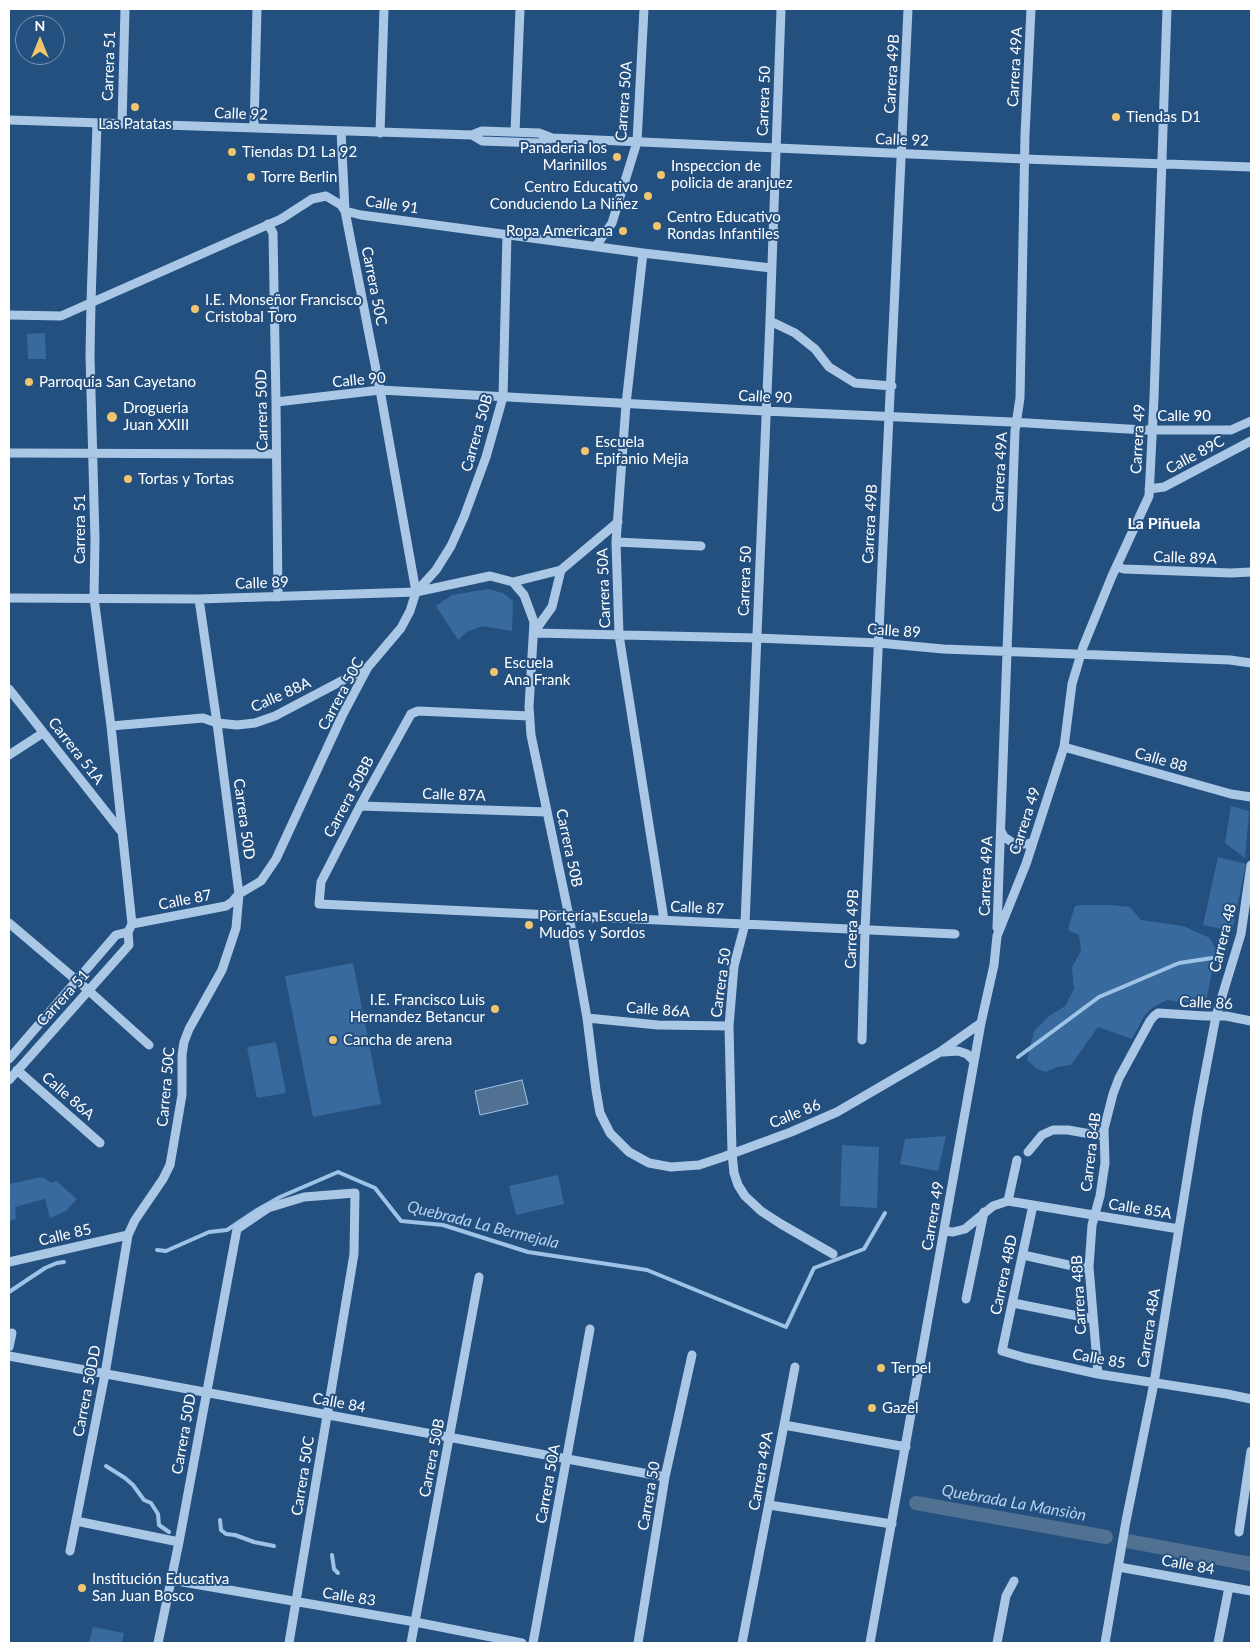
<!DOCTYPE html>
<meta charset="utf-8">
<style>
body{margin:0}
#map{position:relative;width:1260px;height:1652px;overflow:hidden;background:#245080;font-family:Lato,sans-serif}
canvas{display:block}
.frame{position:absolute;inset:0;border:10px solid #fff;pointer-events:none}
.north{position:absolute;left:15px;top:15px;width:50px;height:50px;box-sizing:border-box;background:#245080;border:1px solid #7c96b3;border-radius:50%;rotate:0deg;font-size:14px;font-weight:700;line-height:20px;text-align:center;color:#fff}
.north::after{content:'';display:block;margin:auto;width:18px;height:22px;background:#f1c56d;clip-path:polygon(50% 0,100% 100%,50% 72%,0 100%)}
</style>
<div id="map">
<canvas width="1260" height="1652"></canvas>
<div class="frame"></div>
<div class="north">N</div>
</div>
<script>
const c = document.querySelector('canvas').getContext('2d');
c.lineJoin = 'round';
function fillPath(path, color) {
  c.fillStyle = color;
  c.fill(path, 'evenodd');
}
function poly(rows) {
  const path = new Path2D();
  for (const r of rows) {
    path.moveTo(r[0], r[1]);
    for (let i = 2; i < r.length; i += 2) path.lineTo(r[i], r[i + 1]);
  }
  return path;
}
function trace(path, color, width, dash) {
  c.strokeStyle = color;
  c.lineWidth = width;
  c.lineCap = dash ? 'butt' : 'round';
  c.setLineDash(dash || []);
  c.stroke(path);
}
function write(font, color, halo, rows, align = 'center') {
  c.font = font + ' Lato,sans-serif';
  c.lineWidth = 4;
  c.setLineDash([]);
  c.textBaseline = 'middle';
  c.strokeStyle = halo;
  c.fillStyle = color;
  for (const [text, x, y, turn = 0] of rows) {
    c.save();
    c.translate(x, y);
    c.rotate((+turn || 0) * Math.PI / 180);
    c.textAlign = isNaN(turn) ? turn : align;
    if (halo) c.strokeText(text, 0, 0);
    c.fillText(text, 0, 0);
    c.restore();
  }
}
fillPath(poly([
 [45,333,46,359,28,359,27,334],
 [488,589,503,593,513,601,512,631,482,626,467,632,458,640,436,606,452,595],
 [1231,806,1249,811,1245,858,1225,843],
 [1218,857,1246,864,1232,931,1203,925],
 [1081,905,1111,905,1130,907,1141,920,1183,926,1210,938,1216,950,1206,1002,1199,1004,1167,1000,1152,1008,1144,1016,1132,1039,1098,1027,1071,1065,1057,1067,1046,1072,1037,1069,1027,1060,1034,1031,1049,1016,1065,1006,1074,989,1072,967,1081,951,1079,935,1071,932,1068,929,1075,906],
 [353,963,381,1104,313,1117,285,976],
 [276,1042,286,1093,257,1098,247,1047],
 [946,1136,938,1171,900,1164,905,1139],
 [842,1145,879,1147,877,1208,840,1206],
 [558,1175,564,1204,516,1215,509,1186],
 [42,1177,52,1183,56,1181,77,1199,66,1211,50,1218,45,1199,15,1207,16,1219,9,1221,9,1184],
 [93,1627,124,1633,122,1643,89,1643]
]), '#386a9d');
const water = poly([
 [522,1080,528,1104,480,1115,475,1091,522,1080]
]);
fillPath(water, '#517193');
trace(water, '#9ec3e7', 1);
trace(poly([
 [1018,1057,1099,997,1179,963,1212,958],
 [157,1250,166,1251,209,1232,227,1230,257,1210,280,1197,338,1172,375,1188,401,1221,443,1225,528,1252,647,1270,786,1327,814,1268,864,1249,885,1213],
 [9,1292,45,1268,57,1263,64,1262],
 [106,1466,125,1478,133,1485,144,1500,151,1503,158,1514,159,1525,169,1532],
 [220,1520,221,1530,226,1534,235,1535,254,1542,274,1546],
 [332,1555,334,1569,338,1573]
]), '#9ec3e7', 4);
trace(poly([
 [916,1503,1106,1537],
 [1127,1541,1251,1564]
]), '#517193', 14);
trace(poly([
 [781,9,770,321,745,924,734,966,729,1026,732,1153,734,1173,738,1185,745,1196,761,1211,781,1224,833,1254],
 [9,120,472,135,482,141,539,143,552,138],
 [122,124,125,9],
 [254,128,257,9],
 [515,132,520,9],
 [380,133,384,9],
 [472,135,482,131,539,133,552,138,1024,159,1251,167],
 [268,224,273,233,276,402,278,597],
 [596,246,612,223,637,142,644,9],
 [643,253,626,404,616,542,619,635,664,920],
 [9,315,61,316,281,219,312,199,326,196,341,205,345,211,361,215,643,253,771,268],
 [770,321,795,333,815,349,829,367,855,383,892,386],
 [276,402,380,390,765,411,1011,422,1144,430,1231,430,1251,421],
 [9,453,276,454],
 [1149,489,1164,487,1251,441],
 [616,542,701,546],
 [1117,567,1124,569,1231,573,1251,572],
 [513,582,524,595,534,622,529,707,531,735,569,916,587,1018,596,1090,600,1113,610,1133,629,1152,649,1163,671,1167,699,1165,723,1157,791,1132,837,1112,940,1052,981,1023],
 [513,582,561,570,618,522],
 [416,592,436,570,451,546,464,517,486,457,503,397,507,234],
 [9,598,199,599,416,592,490,576,513,582],
 [534,632,552,607,561,570],
 [534,633,756,638,879,643,943,649,1230,660,1251,663],
 [9,689,121,831],
 [529,716,418,711,411,714,360,806,321,882,319,904,955,934],
 [111,726,203,718,217,723,237,725,255,723,275,716,368,667],
 [1064,747,1231,794,1251,797],
 [9,755,43,733],
 [360,806,547,812],
 [1001,831,1004,837,1015,844,1028,844,1033,842],
 [9,923,88,990,149,1045],
 [132,924,226,906,232,902,239,894,217,723,199,599],
 [997,928,1015,431,1020,398,1025,135,1031,9],
 [587,1018,658,1025,729,1026],
 [862,1040,865,930,908,9],
 [943,1052,958,1051,967,1054,974,1061],
 [9,1059,116,935,128,932],
 [17,1070,100,1143],
 [9,1080,129,945,128,932,132,924,111,726,94,598,95,539,90,356,91,302,97,123],
 [1028,1152,1042,1135,1053,1130,1068,1130,1096,1135,1104,1135],
 [1008,1201,1017,1160],
 [1033,1205,1002,1351,1026,1358,1098,1374,1227,1394,1251,1399],
 [944,1231,953,1232,965,1229,993,1206,1008,1201,1179,1229],
 [1023,1255,1082,1268,1089,1267],
 [9,1262,128,1235],
 [966,1299,984,1212],
 [1013,1303,1093,1319],
 [9,1347,12,1333],
 [9,1356,665,1477],
 [1098,1374,1089,1267,1092,1225,1100,1196,1105,1163,1104,1129,1113,1094,1119,1078,1150,1021,1154,1016,1158,1013,1205,1016,1226,1016,1251,1021],
 [784,1425,795,1367],
 [769,1505,892,1524],
 [76,1521,179,1542],
 [1239,1532,1251,1451],
 [70,1551,105,1374,128,1235,135,1220,163,1179,170,1165,182,1095,182,1055,184,1042,189,1029,222,970,236,928,239,894,261,881,276,859,342,716,368,667,401,628,410,611,416,592,380,390,345,211,341,131],
 [1119,1567,1251,1591],
 [171,1580,415,1622,522,1643],
 [158,1643,179,1542,237,1229,268,1208,304,1197,355,1193,354,1254,289,1643],
 [411,1643,479,1277],
 [533,1643,590,1329],
 [638,1643,665,1477,692,1355],
 [742,1643,784,1425,906,1447],
 [870,1643,981,1023,994,965,997,936,1026,864,1064,747,1072,684,1083,647,1112,576,1149,496,1154,398,1167,9],
 [997,1643,1006,1596,1014,1581],
 [1105,1643,1126,1521,1154,1383,1198,1111,1216,1016,1241,934,1251,865],
 [1218,1643,1229,1587]
]), '#aac8e6', 9);
for (const [x, y, r, color] of [
 [135,107,5,"#f1c56d"],
 [1116,117,5,"#f1c56d"],
 [232,152,5,"#f1c56d"],
 [617,157,5,"#f1c56d"],
 [661,175,5,"#f1c56d"],
 [251,177,5,"#f1c56d"],
 [648,196,5,"#f1c56d"],
 [657,226,5,"#f1c56d"],
 [623,231,5,"#f1c56d"],
 [195,309,5,"#f1c56d"],
 [29,382,5,"#f1c56d"],
 [112,417,6,"#f1c56d"],
 [585,451,5,"#f1c56d"],
 [128,479,5,"#f1c56d"],
 [494,672,5,"#f1c56d"],
 [529,925,5,"#f1c56d"],
 [495,1009,5,"#f1c56d"],
 [333,1040,5,"#f1c56d"],
 [881,1368,5,"#f1c56d"],
 [872,1408,5,"#f1c56d"],
 [82,1588,5,"#f1c56d"]
]) {
  const dot = new Path2D();
  dot.arc(x, y, r, 0, 2 * Math.PI);
  c.fillStyle = color;
  c.fill(dot);
  trace(dot, '#245080', 2);
}
write('15px', '#fff', '#245080', [
 ["Carrera 51",109,66,-88],
 ["Carrera 49A",1015,67,-87],
 ["Carrera 49B",892,74,-87],
 ["Carrera 50A",624,101,-86],
 ["Carrera 50",764,101,-88],
 ["Calle 92",241,114,2],
 ["Calle 92",902,140,2],
 ["Calle 91",392,205,8],
 ["Carrera 50C",374,286,79],
 ["Calle 90",359,380,-5],
 ["Calle 90",765,397,3],
 ["Carrera 50D",262,410,-91],
 ["Calle 90",1184,416],
 ["Carrera 50B",477,433,-74],
 ["Carrera 49",1138,439,-87],
 ["Calle 89C",1195,455,-28],
 ["Carrera 49A",1000,472,-87],
 ["Carrera 49B",870,524,-87],
 ["Carrera 51",80,529,-90],
 ["Calle 89A",1185,558,2],
 ["Carrera 50",745,581,-88],
 ["Calle 89",262,583,-2],
 ["Carrera 50A",604,588,-92],
 ["Calle 89",894,631,4],
 ["Carrera 50C",341,694,-62],
 ["Calle 88A",281,695,-24],
 ["Carrera 51A",76,751,52],
 ["Calle 88",1161,760,16],
 ["Calle 87A",454,795,2],
 ["Carrera 50BB",349,797,-62],
 ["Carrera 50D",244,819,82],
 ["Carrera 49",1025,821,-72],
 ["Carrera 50B",569,848,78],
 ["Carrera 49A",986,876,-88],
 ["Calle 87",185,900,-11],
 ["Calle 87",697,908,3],
 ["Carrera 49B",852,929,-88],
 ["Carrera 48",1223,938,-76],
 ["Carrera 50",721,983,-82],
 ["Carrera 51",63,998,-48],
 ["Calle 86",1206,1003,3],
 ["Calle 86A",658,1010,4],
 ["Carrera 50C",166,1087,-85],
 ["Calle 86A",68,1096,41],
 ["Calle 86",795,1114,-22],
 ["Carrera 84B",1091,1152,-83],
 ["Calle 85A",1140,1209,9],
 ["Carrera 49",933,1216,-80],
 ["Calle 85",65,1235,-13],
 ["Carrera 48D",1004,1275,-78],
 ["Carrera 48B",1079,1295,-93],
 ["Carrera 48A",1149,1328,-81],
 ["Calle 85",1099,1359,10],
 ["Carrera 50DD",87,1391,-79],
 ["Calle 84",339,1403,10],
 ["Carrera 50D",184,1434,-80],
 ["Carrera 50B",432,1458,-79],
 ["Carrera 49A",761,1471,-80],
 ["Carrera 50C",303,1476,-81],
 ["Carrera 50A",548,1484,-80],
 ["Carrera 50",649,1496,-80],
 ["Calle 84",1188,1565,10],
 ["Calle 83",349,1597,9]
]);
write('15px', '#fff', '#245080', [
 ["Tiendas D1",1126,117],
 ["Las Patatas",135,124,"center"],
 ["Panaderia los",607,148,"right"],
 ["Marinillos",607,165,"right"],
 ["Tiendas D1 La 92",242,152],
 ["Inspeccion de",671,166],
 ["policia de aranjuez",671,183],
 ["Torre Berlin",261,177],
 ["Centro Educativo",638,187,"right"],
 ["Conduciendo La Niñez",638,204,"right"],
 ["Centro Educativo",667,217],
 ["Rondas Infantiles",667,234],
 ["Ropa Americana",613,231,"right"],
 ["I.E. Monseñor Francisco",205,300],
 ["Cristobal Toro",205,317],
 ["Parroquia San Cayetano",39,382],
 ["Drogueria",123,408],
 ["Juan XXIII",123,425],
 ["Escuela",595,442],
 ["Epifanio Mejia",595,459],
 ["Tortas y Tortas",138,479],
 ["Escuela",504,663],
 ["Ana Frank",504,680],
 ["Portería, Escuela",539,916],
 ["Mudos y Sordos",539,933],
 ["I.E. Francisco Luis",485,1000,"right"],
 ["Hernandez Betancur",485,1017,"right"],
 ["Cancha de arena",343,1040],
 ["Terpel",891,1368],
 ["Gazel",882,1408],
 ["Institución Educativa",92,1579],
 ["San Juan Bosco",92,1596]
], 'left');
write('bold 16px', '#fff', '#245080', [
 ["La Piñuela",1164,524]
]);
write('italic 16px', '#b5d2ee', '#245080', [
 ["Quebrada La Bermejala",483,1225,14],
 ["Quebrada La Mansiòn",1014,1503,10]
]);
</script>
